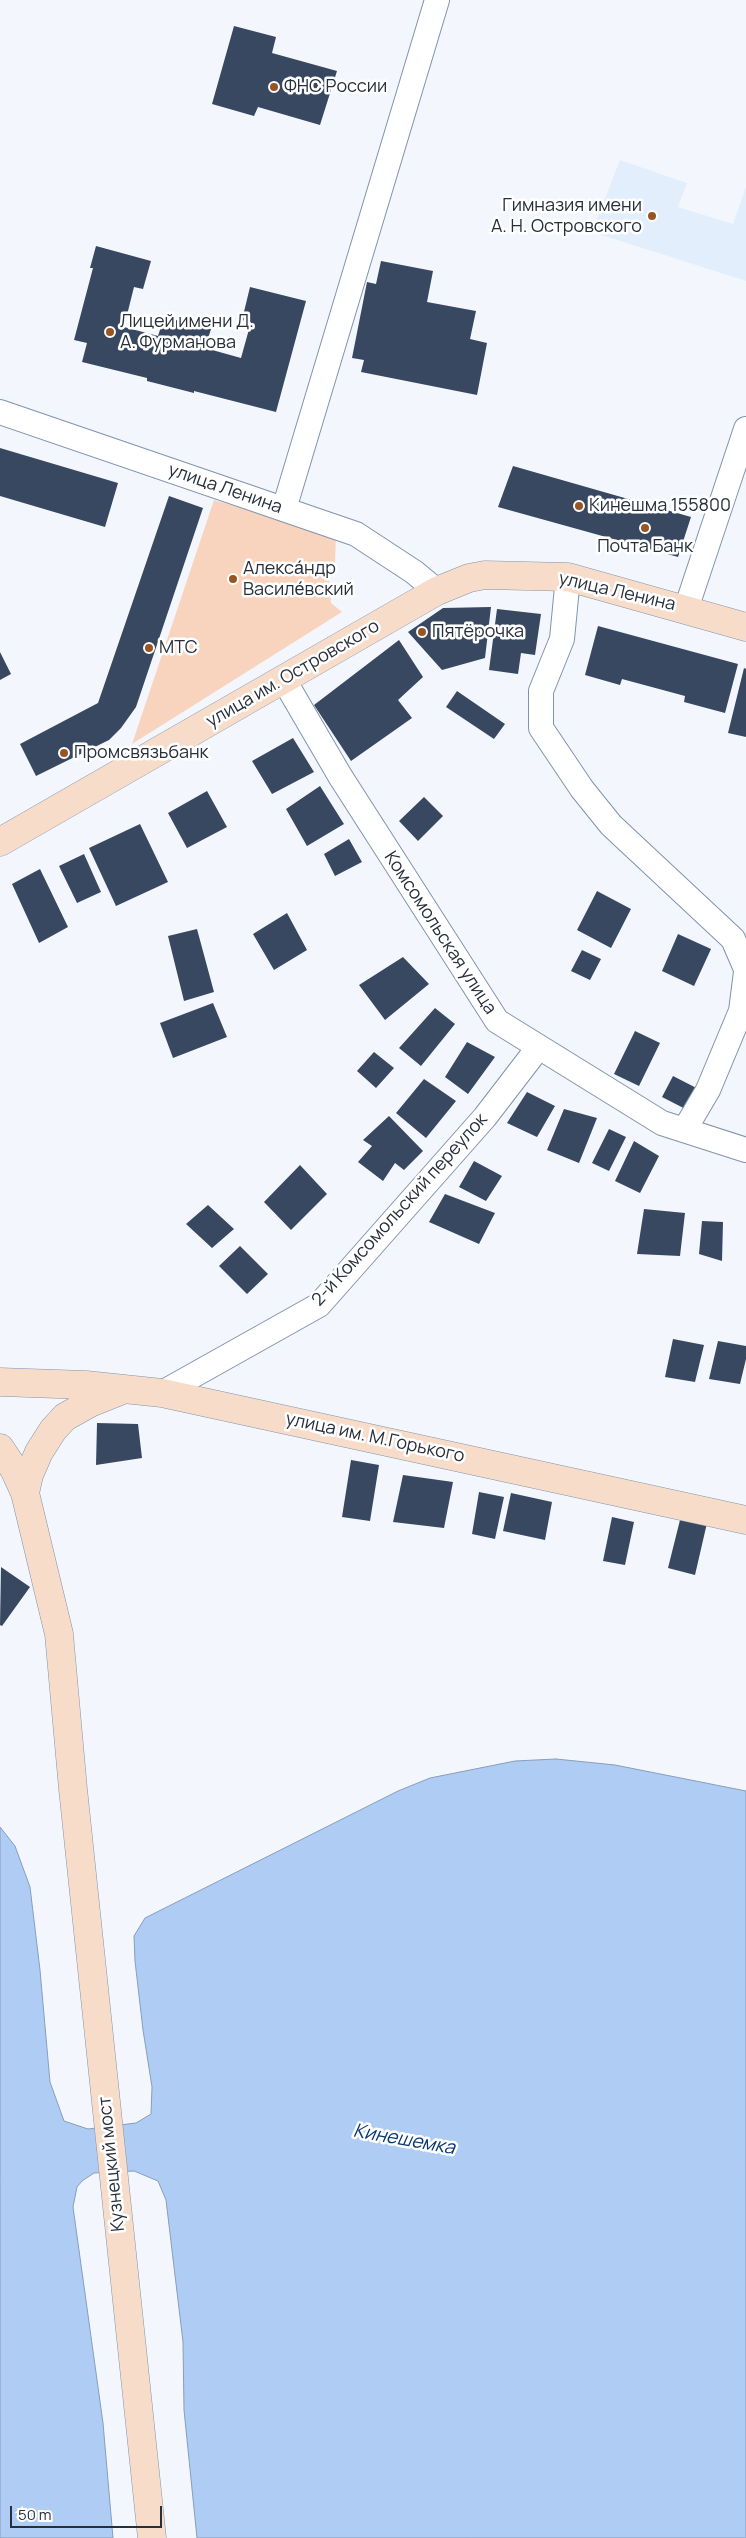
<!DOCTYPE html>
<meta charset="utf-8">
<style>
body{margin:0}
#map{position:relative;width:746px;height:2538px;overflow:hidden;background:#f3f7fd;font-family:Manrope,sans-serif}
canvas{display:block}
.scale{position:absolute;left:10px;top:2506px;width:152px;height:22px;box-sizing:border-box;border:2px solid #272f3a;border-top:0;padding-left:6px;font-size:15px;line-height:18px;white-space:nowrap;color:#272f3a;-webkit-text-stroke:4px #fff;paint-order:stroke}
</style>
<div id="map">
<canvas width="746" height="2538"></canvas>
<div class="scale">50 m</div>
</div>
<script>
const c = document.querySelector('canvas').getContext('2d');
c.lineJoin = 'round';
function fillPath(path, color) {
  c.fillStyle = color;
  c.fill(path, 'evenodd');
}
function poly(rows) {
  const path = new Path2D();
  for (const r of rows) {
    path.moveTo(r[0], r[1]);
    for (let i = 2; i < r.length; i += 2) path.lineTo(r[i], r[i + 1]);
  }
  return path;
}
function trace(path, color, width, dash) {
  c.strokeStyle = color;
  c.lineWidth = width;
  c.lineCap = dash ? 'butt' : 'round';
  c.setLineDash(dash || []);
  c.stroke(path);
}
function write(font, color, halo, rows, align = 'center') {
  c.font = font + ' Manrope,sans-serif';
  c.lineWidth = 5;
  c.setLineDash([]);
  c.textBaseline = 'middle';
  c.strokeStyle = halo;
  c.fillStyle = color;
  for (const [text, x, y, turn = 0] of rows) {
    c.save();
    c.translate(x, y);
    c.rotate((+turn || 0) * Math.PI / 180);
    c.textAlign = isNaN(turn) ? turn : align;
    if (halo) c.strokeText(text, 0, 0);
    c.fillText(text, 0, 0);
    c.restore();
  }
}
fillPath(poly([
 [620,160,687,183,678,207,733,224,746,186,746,281,592,232]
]), '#e3eefc');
fillPath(poly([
 [214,500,336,536,335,564,328,567,331,603,342,612,132,744]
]), '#f8d4be');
const water = poly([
 [556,1759,615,1765,746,1791,746,2538,197,2538,184,2410,183,2342,166,2200,158,2181,134,2171,94,2173,82,2181,77,2187,73,2207,103,2423,113,2538,0,2538,0,1827,15,1846,30,1887,40,1970,50,2082,64,2121,88,2129,136,2123,151,2114,152,2087,143,2030,135,1961,134,1936,145,1918,398,1791,430,1778,515,1761,556,1759]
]);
fillPath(water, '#afccf5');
trace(water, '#869dbd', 1);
fillPath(poly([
 [234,26,276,37,272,53,337,71,320,125,258,107,254,116,212,104],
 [96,246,151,261,143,289,134,287,124,327,158,336,164,317,211,329,205,348,241,358,251,322,242,320,250,287,306,301,276,412,194,391,194,393,147,381,147,378,82,362,87,343,74,340,93,268,90,268],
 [381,261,433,271,427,302,476,311,470,339,487,343,477,395,361,372,364,360,352,358,367,282,376,284],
 [0,448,118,483,105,527,0,496],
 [513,466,691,517,678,557,498,507],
 [169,496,203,508,136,707,121,728,109,740,36,776,20,744,98,703],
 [491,607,485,658,442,670,408,632,443,608],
 [497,609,541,614,535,655,521,653,518,674,489,670],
 [598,626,738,664,725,713,684,702,685,696,622,679,620,685,585,675],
 [399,640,423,677,398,700,412,718,351,761,314,705],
 [0,652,11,674,0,680],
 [744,668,746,669,746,737,728,733],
 [457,691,505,724,494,739,446,707],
 [293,738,314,772,272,794,252,761],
 [320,786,344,824,307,846,286,809],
 [207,791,227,827,187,848,168,813],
 [424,797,443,816,418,841,399,821],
 [140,824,168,882,116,906,89,848],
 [349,839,362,862,335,876,324,854],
 [84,854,101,892,77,903,59,866],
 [40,869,68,927,39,943,12,884],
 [597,891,631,909,611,948,577,930],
 [287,913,307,950,274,970,253,934],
 [197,929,214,992,184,1001,168,936],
 [678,934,711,949,694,986,662,971],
 [582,950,601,959,590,980,571,971],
 [403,957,429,984,385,1020,359,985],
 [213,1003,227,1037,173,1058,160,1023],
 [435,1008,455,1024,421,1066,399,1048],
 [635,1031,660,1043,639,1086,614,1074],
 [467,1042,495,1057,468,1094,445,1077],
 [374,1052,394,1068,376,1088,357,1071],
 [673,1076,712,1096,701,1117,662,1097],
 [424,1079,456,1101,426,1138,396,1113],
 [527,1092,555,1106,537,1137,507,1123],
 [564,1109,597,1118,579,1163,547,1150],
 [389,1116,423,1151,404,1170,395,1163,383,1181,358,1162,372,1146,363,1140],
 [609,1129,626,1137,609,1171,592,1163],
 [634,1141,659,1156,640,1193,615,1181],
 [474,1161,502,1176,486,1201,459,1187],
 [300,1165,327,1194,291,1230,264,1202],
 [445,1194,495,1213,479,1244,429,1222],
 [208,1205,234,1229,212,1248,186,1224],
 [644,1209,685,1213,680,1256,637,1254],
 [702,1221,723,1222,722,1261,699,1254],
 [240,1246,268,1274,247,1294,219,1266],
 [673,1339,704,1345,695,1382,665,1377],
 [718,1341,746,1346,746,1359,740,1384,709,1379],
 [97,1423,138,1424,142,1458,96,1465],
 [351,1460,379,1465,370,1521,342,1517],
 [403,1475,453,1482,444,1528,393,1522],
 [479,1492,504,1497,495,1539,472,1534],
 [511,1493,552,1502,545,1540,503,1531],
 [612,1517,634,1522,625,1565,603,1561],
 [680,1520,707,1523,695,1575,668,1568],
 [1,1567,30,1587,2,1626,0,1625]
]), '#374860');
const street = poly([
 [0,412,356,534,414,572,437,591],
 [284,509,437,0],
 [568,577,562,639,541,691,541,728,582,789,611,825,733,939,746,969],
 [686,609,746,429],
 [284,680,340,776,497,1021,662,1123,746,1150],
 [685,1129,708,1090,741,1011,746,972],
 [162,1393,319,1305,485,1117,538,1048]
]);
const secondary = poly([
 [0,842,437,591,469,578,485,575,568,577,746,627],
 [0,1382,86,1385,162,1393,746,1520],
 [0,1448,14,1469,25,1493,59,1634,73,1789,152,2538],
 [25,1493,29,1475,39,1452,53,1430,65,1417,90,1403,120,1391]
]);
trace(street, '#8093ae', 26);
trace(secondary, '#8093ae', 29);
trace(street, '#fff', 24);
trace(secondary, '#f7dcc9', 28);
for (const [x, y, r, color] of [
 [274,87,5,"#975523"],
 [652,216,5,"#975523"],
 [110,332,5,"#975523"],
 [579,506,5,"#975523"],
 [645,528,5,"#975523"],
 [233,579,5,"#975523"],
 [422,632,5,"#975523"],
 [149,648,5,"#975523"],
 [64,753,5,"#975523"]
]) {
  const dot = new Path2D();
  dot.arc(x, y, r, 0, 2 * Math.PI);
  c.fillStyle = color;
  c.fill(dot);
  trace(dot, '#fff', 2);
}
write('18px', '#272f3a', '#fff', [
 ["ФНС России",284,87],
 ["Гимназия имени",642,206,"right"],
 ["А. Н. Островского",642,227,"right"],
 ["Лицей имени Д.",120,322],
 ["А. Фурманова",120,343],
 ["Кинешма 155800",589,506],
 ["Почта Банк",645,547,"center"],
 ["Алекса́ндр",243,569],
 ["Василе́вский",243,590],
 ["Пятёрочка",432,632],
 ["МТС",159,648],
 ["Промсвязьбанк",74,753]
], 'left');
write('18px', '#272f3a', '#fff', [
 ["улица Ленина",225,489,19],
 ["улица Ленина",617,592,13],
 ["улица им. Островского",293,674,-30],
 ["Комсомольская улица",440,933,57],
 ["2-й Комсомольский переулок",400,1210,-48],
 ["улица им. М.Горького",375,1438,12],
 ["Кузнецкий мост",112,2164,-96]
]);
write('italic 19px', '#083872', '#fff', [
 ["Кинешемка",404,2140,10]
]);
</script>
